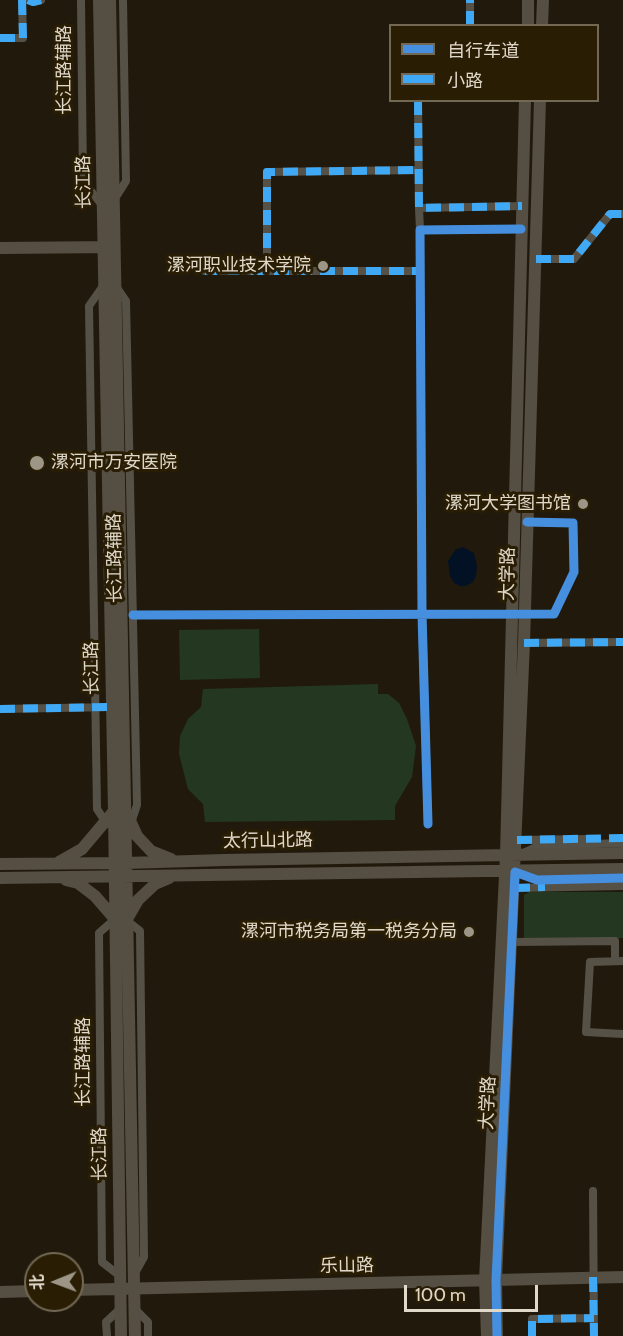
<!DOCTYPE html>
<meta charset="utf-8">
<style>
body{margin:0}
#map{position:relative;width:623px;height:1336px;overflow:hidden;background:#211a0c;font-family:Cabin,"Noto Sans SC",sans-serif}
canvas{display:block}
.legend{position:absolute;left:389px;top:24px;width:210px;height:78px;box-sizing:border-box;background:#291d04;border:2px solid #726853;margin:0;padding:8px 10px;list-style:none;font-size:18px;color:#e0d8c9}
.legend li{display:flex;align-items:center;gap:12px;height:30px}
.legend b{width:30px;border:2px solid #726853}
.north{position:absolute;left:24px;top:1252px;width:60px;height:60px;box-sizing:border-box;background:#291d04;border:2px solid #726853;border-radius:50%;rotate:269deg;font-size:16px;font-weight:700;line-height:24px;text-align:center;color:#e0d8c9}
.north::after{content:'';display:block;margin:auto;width:21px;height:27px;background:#9d9687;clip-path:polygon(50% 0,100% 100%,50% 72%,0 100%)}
.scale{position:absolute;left:404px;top:1285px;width:134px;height:27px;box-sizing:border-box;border:3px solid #e0d8c9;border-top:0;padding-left:8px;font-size:18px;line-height:21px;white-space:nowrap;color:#e0d8c9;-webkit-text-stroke:4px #291d04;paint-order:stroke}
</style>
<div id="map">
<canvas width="623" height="1336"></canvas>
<ul class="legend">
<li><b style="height:8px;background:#468fdf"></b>自行车道</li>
<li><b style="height:8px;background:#3fa9f5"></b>小路</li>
</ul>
<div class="north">北</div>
<div class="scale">100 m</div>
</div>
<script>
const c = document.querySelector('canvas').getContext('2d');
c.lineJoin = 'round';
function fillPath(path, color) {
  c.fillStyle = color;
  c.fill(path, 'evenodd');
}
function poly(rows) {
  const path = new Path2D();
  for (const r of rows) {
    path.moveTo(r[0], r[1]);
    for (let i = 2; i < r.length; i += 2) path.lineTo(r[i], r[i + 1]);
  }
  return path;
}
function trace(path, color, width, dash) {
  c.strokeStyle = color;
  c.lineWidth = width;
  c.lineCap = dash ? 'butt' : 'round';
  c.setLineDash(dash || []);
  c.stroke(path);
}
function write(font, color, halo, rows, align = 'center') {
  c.font = font + ' Cabin,"Noto Sans SC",sans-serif';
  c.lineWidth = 6;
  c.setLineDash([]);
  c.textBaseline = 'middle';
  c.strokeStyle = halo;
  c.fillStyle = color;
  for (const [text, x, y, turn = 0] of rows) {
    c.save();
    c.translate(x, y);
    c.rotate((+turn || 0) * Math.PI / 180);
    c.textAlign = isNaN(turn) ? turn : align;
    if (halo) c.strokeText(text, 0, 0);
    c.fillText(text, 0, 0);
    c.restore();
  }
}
fillPath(poly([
 [259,629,260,678,180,680,179,630],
 [378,684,378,694,388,694,399,703,407,719,416,746,412,777,395,806,395,820,205,822,203,804,188,789,179,754,180,736,188,719,201,707,203,689],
 [529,892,623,892,623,938,524,938,524,895]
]), '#243721');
fillPath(poly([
 [463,547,474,553,477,566,476,576,473,582,466,586,460,586,454,583,450,576,448,561,456,549]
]), '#031125');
trace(poly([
 [28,0,33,2,41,0],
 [81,0,83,181,102,205],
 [470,26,470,0],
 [0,38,23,38,22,0],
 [418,100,419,208,522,206],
 [114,200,126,181,123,0],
 [419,208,420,230],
 [536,259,574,259,610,214,623,214],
 [205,271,420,271],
 [267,271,267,172,419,170],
 [115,285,126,301,137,805,131,823],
 [103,286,89,306,97,809,107,824],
 [133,615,554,614,574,572,573,523,527,522],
 [524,643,623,642],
 [0,709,111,707],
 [428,824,422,614,420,230,521,229],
 [517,840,587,839],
 [523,853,538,846,623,843],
 [517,872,537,880,623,878],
 [515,888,623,886],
 [115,919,99,933,102,1262,120,1276],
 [126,920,140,931,144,1257,135,1273],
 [512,942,615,941,615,961],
 [623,961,590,962,586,1032,623,1034],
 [593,1191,594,1336],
 [135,1309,148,1322,148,1336],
 [107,1336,106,1322,120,1309],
 [532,1336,532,1319,594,1318]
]), '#565147', 8);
trace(poly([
 [99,0,114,811,121,1336],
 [110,0,135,1336],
 [528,26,528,0],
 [542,26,543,0],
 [0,248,112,247],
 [128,816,137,836,151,851,171,859],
 [59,862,82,849,114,811],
 [0,864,126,863,224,860,623,853],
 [0,878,623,869],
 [66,880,78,883,95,896,115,919],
 [127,919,138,900,155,884,169,878],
 [72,1290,623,1277],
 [0,1292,36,1291],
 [487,1336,485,1280,506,855,525,100],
 [497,1336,496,1280,524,643,540,100]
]), '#544e43', 12);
trace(poly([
 [28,0,33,2,41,0],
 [470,26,470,0],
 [0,38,23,38,22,0],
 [418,100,419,208,522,206],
 [536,259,574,259,610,214,623,214],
 [205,271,420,271],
 [267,271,267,172,419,170],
 [524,643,623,642],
 [0,709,111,707],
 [517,840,623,838],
 [515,888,545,887],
 [593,1277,594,1336],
 [532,1336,532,1319,594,1318]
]), '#3fa9f5', 8, [15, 8]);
trace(poly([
 [133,615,554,614,574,572,573,523,527,522],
 [428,824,422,614,420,230,521,229],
 [497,1336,496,1280,515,872,537,880,623,878]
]), '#468fdf', 9);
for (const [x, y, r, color] of [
 [323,266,6,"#9d9687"],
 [37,463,8,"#9d9687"],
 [583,504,6,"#9d9687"],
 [469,932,6,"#9d9687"]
]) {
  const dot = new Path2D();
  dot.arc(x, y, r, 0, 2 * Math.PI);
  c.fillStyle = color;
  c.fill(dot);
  trace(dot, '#291d04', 2);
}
write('18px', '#e0d8c9', '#291d04', [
 ["长江路辅路",65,70,-90],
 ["长江路",84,182,-91],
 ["长江路辅路",115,558,-91],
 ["大学路",508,574,-89],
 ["长江路",92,668,-91],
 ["太行山北路",268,841,-1],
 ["长江路辅路",84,1062,-90],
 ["大学路",488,1103,-87],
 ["长江路",100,1154,-91],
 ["乐山路",347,1266,-1]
]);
write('18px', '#e0d8c9', '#291d04', [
 ["漯河职业技术学院",311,266],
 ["漯河市万安医院",51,463,"left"],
 ["漯河大学图书馆",571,504],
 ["漯河市税务局第一税务分局",457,932]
], 'right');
</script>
